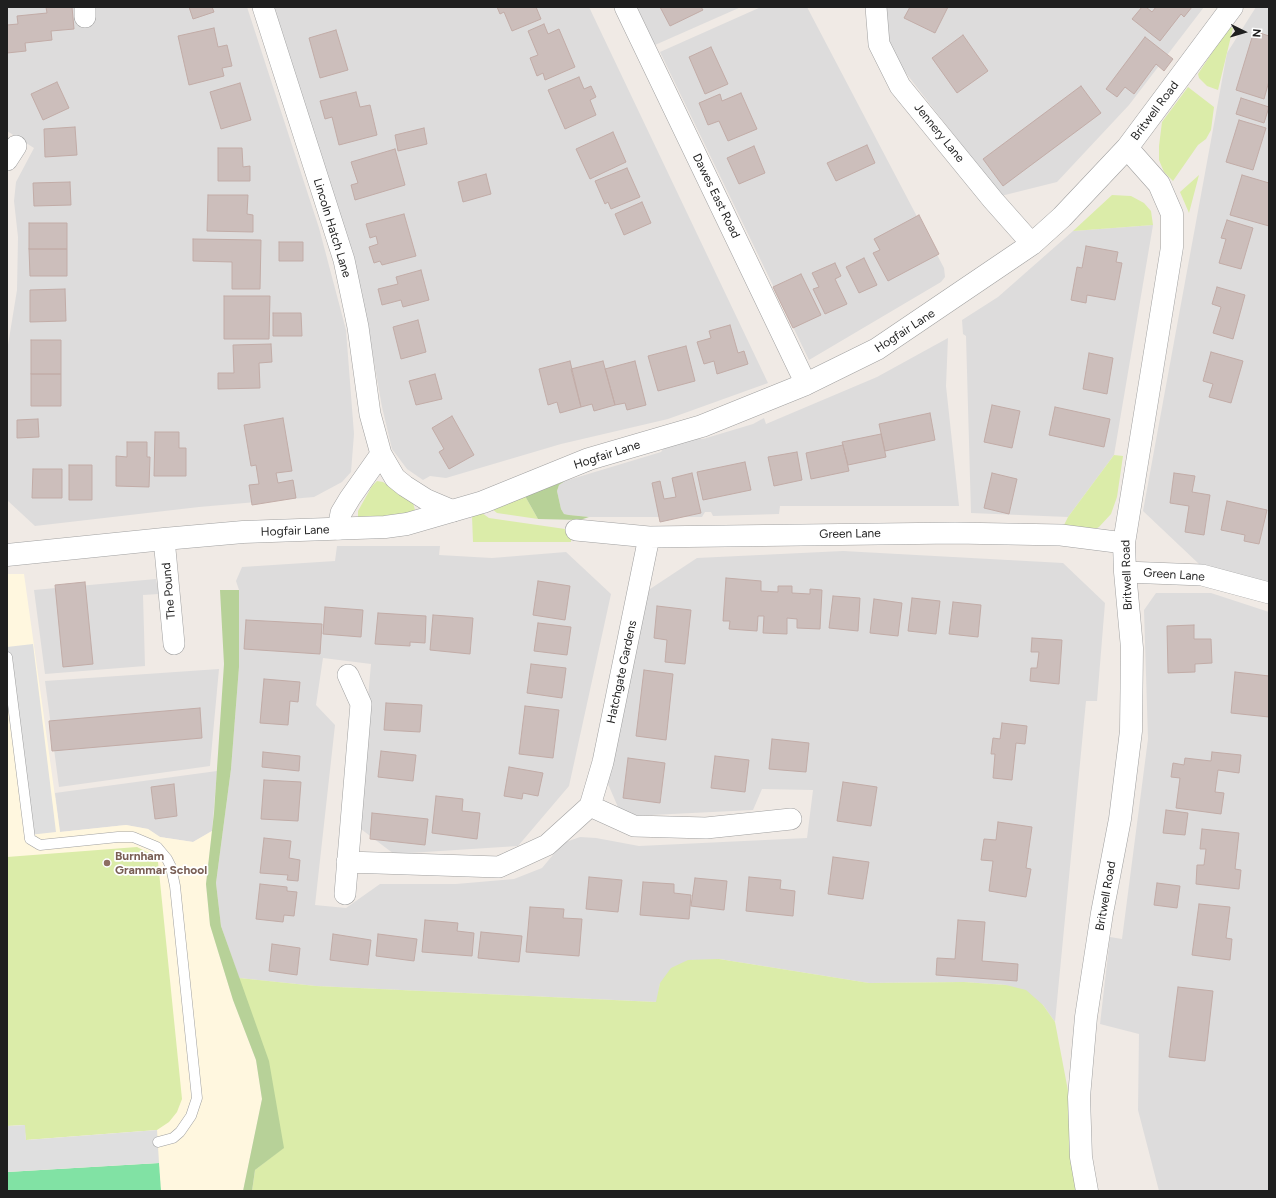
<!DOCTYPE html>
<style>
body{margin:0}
#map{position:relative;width:1276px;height:1198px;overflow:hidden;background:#f0eae5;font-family:Figtree,sans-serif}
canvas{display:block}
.frame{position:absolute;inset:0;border:8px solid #1f1f1f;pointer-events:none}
.north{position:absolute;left:1224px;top:12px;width:40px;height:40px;-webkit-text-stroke:3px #fff;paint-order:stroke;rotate:95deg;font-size:11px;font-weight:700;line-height:16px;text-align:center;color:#1f1f1f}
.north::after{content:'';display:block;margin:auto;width:14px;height:18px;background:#1f1f1f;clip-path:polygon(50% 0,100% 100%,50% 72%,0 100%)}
</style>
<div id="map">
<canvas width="1276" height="1198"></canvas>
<div class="frame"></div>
<div class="north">N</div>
</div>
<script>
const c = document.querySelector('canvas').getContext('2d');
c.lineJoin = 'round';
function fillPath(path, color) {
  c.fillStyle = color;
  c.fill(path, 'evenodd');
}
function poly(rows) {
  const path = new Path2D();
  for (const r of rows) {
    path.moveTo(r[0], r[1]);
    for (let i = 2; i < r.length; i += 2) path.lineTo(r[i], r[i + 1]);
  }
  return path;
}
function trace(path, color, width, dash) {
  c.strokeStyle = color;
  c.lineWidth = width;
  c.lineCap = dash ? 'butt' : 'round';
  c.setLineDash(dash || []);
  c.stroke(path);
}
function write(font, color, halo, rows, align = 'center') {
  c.font = font + ' Figtree,sans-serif';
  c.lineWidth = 3.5;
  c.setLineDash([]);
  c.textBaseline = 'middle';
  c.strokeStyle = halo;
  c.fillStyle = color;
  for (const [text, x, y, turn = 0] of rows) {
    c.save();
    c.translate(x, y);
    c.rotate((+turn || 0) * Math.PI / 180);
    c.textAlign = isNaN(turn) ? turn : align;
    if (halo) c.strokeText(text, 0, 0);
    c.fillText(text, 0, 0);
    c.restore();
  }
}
fillPath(poly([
 [7,7,247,7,319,228,346,330,354,434,351,472,342,482,314,497,199,507,35,526,8,501,7,368,8,345,17,290,18,237,14,201,16,182,34,148,7,131],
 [270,7,589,7,768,383,668,419,561,444,446,478,430,476,423,480,407,469,392,449,382,407,364,306],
 [637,7,741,7,655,45],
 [761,7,807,7,944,268,945,277,941,282,809,360,660,52],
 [884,7,1204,7,1129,105,1057,182,1001,196,902,68,891,48,886,32],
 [1256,7,1269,7,1269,583,1210,572,1211,566,1199,564,1143,511,1227,53],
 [1153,225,1114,455,1068,517,971,513,966,336,963,334,962,320,998,297,1073,231],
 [948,338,946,386,959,506,780,506,779,514,713,516,711,512,705,512,702,517,589,517,569,515,564,514,561,509,557,491,559,485,565,481,661,452,664,448,695,438,703,439,753,424,764,418,766,424,877,377],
 [337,546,440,546,439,555,492,558,566,552,611,594,569,786,518,846,394,854,353,823,362,767,371,664,323,658,316,705,335,725,315,905,346,908,380,884,456,884,514,879,542,868,563,843,580,837,596,838,639,846,807,838,813,790,762,789,753,810,631,816,621,814,605,777,647,591,697,558,843,551,1063,563,1105,603,1097,701,1086,701,1055,1022,1043,1005,1006,985,964,982,869,983,719,959,660,983,657,1002,316,986,239,978,221,926,216,883,231,769,239,667,239,590,236,581,242,567,335,561],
 [156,579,159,594,143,595,145,666,45,674,34,590],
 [1156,593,1211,593,1269,612,1269,1191,1159,1191,1138,1110,1139,1034,1100,1024,1110,937,1122,939,1148,739,1144,610],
 [219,669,210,766,59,787,45,681],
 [217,771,212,831,193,842,160,837,148,829,126,825,60,832,55,793]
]), '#dddcdc');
fillPath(poly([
 [7,574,24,574,60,832,126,825,148,829,160,837,193,842,212,831,206,884,210,925,233,1000,256,1060,262,1099,243,1191,7,1191]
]), '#fff7df');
fillPath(poly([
 [1229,27,1233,28,1218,90,1207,86,1199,78,1198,74],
 [1188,87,1214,107,1211,130,1206,139,1198,145,1173,181,1164,172,1159,160,1159,146,1162,122],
 [1199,175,1189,213,1180,192],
 [1112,195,1131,196,1144,203,1151,211,1153,225,1073,231],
 [1114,455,1123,456,1117,497,1111,514,1099,527,1085,534,1062,529,1068,517],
 [377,481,383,482,413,503,415,510,411,512,378,517,358,517,358,511,372,486],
 [525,496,538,519,497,513,492,509],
 [482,513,489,518,572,530,571,542,473,542,472,516],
 [137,847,149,853,158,862,182,1099,177,1112,169,1122,157,1130,26,1140,24,1125,7,1126,7,857],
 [719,959,869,983,964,982,1006,985,1026,990,1043,1005,1055,1022,1087,1191,252,1191,255,1170,283,1148,239,978,316,986,656,1002,660,983,671,968,688,960]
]), '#dbeca9');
fillPath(poly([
 [565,481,559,485,557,491,561,509,564,514,569,515,589,517,580,520,538,519,525,496],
 [220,590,239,590,239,667,231,769,216,883,221,926,269,1061,284,1148,255,1170,252,1191,243,1191,262,1099,256,1060,233,1000,210,925,206,884,214,813,224,664]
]), '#b7d198');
fillPath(poly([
 [159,1163,161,1191,7,1191,7,1172]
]), '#81e2a4');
fillPath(poly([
 [33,644,56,832,29,835,7,647],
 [25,1125,26,1140,157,1130,159,1163,7,1172,7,1126]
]), '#dfdfdf');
const building = poly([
 [46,7,72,7,74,29,51,31,52,40,25,43,26,51,7,53,7,25,18,24,17,16,47,13,46,7],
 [189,7,212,7,214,12,193,19,189,7],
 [497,7,536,7,541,19,512,31,504,12,500,14,497,7],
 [660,7,701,7,703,10,670,26,660,7],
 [910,7,948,7,935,33,904,18,910,7],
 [1142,7,1146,7,1152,12,1156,7,1192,7,1184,17,1181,14,1160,41,1132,19,1142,7],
 [544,24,548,34,559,29,575,67,545,80,543,73,537,76,530,58,538,55,528,31,544,24],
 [214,28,218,47,227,45,232,66,222,68,224,76,189,85,178,36,214,28],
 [336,30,348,70,320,78,309,38,336,30],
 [1254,31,1269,36,1269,81,1264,99,1236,90,1254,31],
 [963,35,988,71,957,93,932,58,963,35],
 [1145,37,1173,59,1164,71,1156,64,1134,94,1125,87,1117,97,1106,89,1145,37],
 [711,47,728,84,705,94,689,57,711,47],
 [579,77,584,89,591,86,596,97,590,100,596,115,565,129,548,90,579,77],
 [57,82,69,108,43,120,31,94,57,82],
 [240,83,251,120,221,129,210,92,240,83],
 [1081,86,1101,113,1003,186,983,159,1081,86],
 [356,92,360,107,370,105,377,135,339,145,332,117,325,119,320,101,356,92],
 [741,93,757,129,728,141,719,121,708,125,699,103,720,94,722,101,741,93],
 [1241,98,1269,107,1264,123,1236,114,1241,98],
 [1239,120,1266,128,1253,170,1226,162,1239,120],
 [75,127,77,155,45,157,44,129,75,127],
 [424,128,427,144,398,151,395,135,424,128],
 [613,132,626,162,590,179,576,149,613,132],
 [867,145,875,163,836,181,827,163,867,145],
 [754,146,765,173,739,184,727,158,754,146],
 [218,148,242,148,243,167,250,166,250,181,218,181,218,148],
 [395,149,405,185,355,200,351,185,358,183,351,162,395,149],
 [627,168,640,197,611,209,608,202,605,204,595,181,627,168],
 [486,174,491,194,463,202,458,182,486,174],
 [1242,175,1269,183,1269,226,1230,215,1242,175],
 [70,182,71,205,34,206,33,183,70,182],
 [208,195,248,195,247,214,253,215,253,232,207,231,208,195],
 [642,202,651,223,624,235,615,214,642,202],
 [404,214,416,256,382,265,380,261,374,263,369,247,378,244,376,236,370,238,366,224,404,214],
 [919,215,939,254,888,281,873,253,880,250,874,239,919,215],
 [1227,220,1253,228,1241,269,1219,263,1226,239,1221,238,1227,220],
 [29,223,67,223,67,249,29,249,29,223],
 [193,239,261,240,260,289,232,289,232,262,193,261,193,239],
 [279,242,303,242,303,261,279,261,279,242],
 [1086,246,1118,252,1116,262,1122,263,1115,300,1087,295,1086,303,1071,300,1077,267,1082,268,1086,246],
 [29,249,67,249,67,276,30,276,29,249],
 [864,258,877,285,859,293,846,267,864,258],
 [835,263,841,276,835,279,847,304,825,314,813,289,819,287,812,273,835,263],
 [421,270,429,300,403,307,401,300,382,305,378,289,398,284,396,277,421,270],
 [801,274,821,315,793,328,773,287,801,274],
 [1217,287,1245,295,1233,339,1213,333,1221,307,1212,304,1217,287],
 [65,289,66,321,30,322,30,290,65,289],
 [224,296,270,296,269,339,224,339,224,296],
 [273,313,301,313,302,336,273,336,273,313],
 [418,320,426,352,401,359,393,327,418,320],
 [730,325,738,353,744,351,748,364,717,374,714,361,704,364,697,342,711,338,709,331,730,325],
 [31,340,61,340,61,374,31,374,31,340],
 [271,344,272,362,259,363,260,388,218,389,218,373,234,373,233,345,271,344],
 [686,346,695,381,658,391,648,356,686,346],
 [1211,352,1243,361,1231,403,1209,397,1213,384,1203,381,1211,352],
 [1089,353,1113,358,1107,394,1083,389,1089,353],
 [570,361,581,407,560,413,557,402,548,405,539,369,570,361],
 [603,361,615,405,594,411,592,404,581,407,571,369,603,361],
 [635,361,646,405,627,410,625,403,615,405,605,369,635,361],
 [31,374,61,374,61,406,31,406,31,374],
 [435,374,442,399,416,405,409,381,435,374],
 [992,405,1020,411,1012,448,984,442,992,405],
 [1055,407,1110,419,1104,447,1049,435,1055,407],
 [930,413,935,440,885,451,879,424,930,413],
 [452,416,474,455,449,469,439,452,444,449,432,428,452,416],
 [283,418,292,471,276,473,278,483,293,480,296,498,252,505,249,485,259,484,256,465,251,466,244,425,283,418],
 [38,419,39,437,17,438,17,420,38,419],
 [155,432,179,432,179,448,186,448,186,476,154,476,155,432],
 [881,434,886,457,848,465,842,442,881,434],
 [127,442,147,442,147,457,150,457,149,487,116,486,116,456,127,457,127,442],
 [843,445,849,471,811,479,806,453,843,445],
 [797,452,802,480,774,486,768,457,797,452],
 [745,462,751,490,703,500,697,472,745,462],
 [69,465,92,465,92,500,69,500,69,465],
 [33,469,62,469,62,498,32,498,33,469],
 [692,473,701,513,660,522,652,483,660,481,664,499,676,497,672,478,692,473],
 [992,473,1017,479,1009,514,984,508,992,473],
 [1174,473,1195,476,1192,492,1210,495,1204,535,1185,532,1189,506,1170,503,1174,473],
 [1227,501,1267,510,1259,544,1244,541,1245,535,1221,530,1227,501],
 [726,578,761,581,761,591,778,592,778,586,792,586,792,593,810,594,810,589,822,590,820,629,797,628,797,619,787,618,787,634,763,633,764,616,758,616,757,631,729,629,730,621,723,621,726,578],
 [538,581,570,586,565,620,533,615,538,581],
 [85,582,93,664,63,667,55,585,85,582],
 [833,596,860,598,858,631,829,628,833,596],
 [912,598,940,601,936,634,908,631,912,598],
 [874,599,902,603,898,636,870,633,874,599],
 [953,602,981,605,978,637,949,634,953,602],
 [657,606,691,610,685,664,665,662,667,640,654,638,657,606],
 [325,607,363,610,361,637,323,634,325,607],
 [378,613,426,616,425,643,410,642,410,646,375,644,378,613],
 [433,615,473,618,470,654,430,650,433,615],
 [246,620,322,624,320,654,244,649,246,620],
 [538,623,571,627,567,655,534,651,538,623],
 [1194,625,1194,639,1211,639,1212,663,1195,664,1195,672,1168,673,1167,626,1194,625],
 [1032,638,1062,640,1059,684,1030,681,1031,668,1037,668,1039,652,1031,652,1032,638],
 [531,664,566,668,562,698,527,693,531,664],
 [644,670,673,674,666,740,636,736,644,670],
 [1235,672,1269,676,1269,717,1231,713,1235,672],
 [264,679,300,682,298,702,290,701,288,725,260,723,264,679],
 [386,703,422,705,420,732,384,730,386,703],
 [525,706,559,710,553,758,519,754,525,706],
 [200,708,202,738,52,751,49,721,200,708],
 [1002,723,1027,726,1025,744,1016,743,1012,780,993,778,995,754,991,754,993,738,1000,739,1002,723],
 [772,739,809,743,806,772,769,769,772,739],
 [381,751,416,755,413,781,378,777,381,751],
 [263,752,300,756,299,771,262,767,263,752],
 [1212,752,1241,755,1239,773,1218,770,1215,792,1224,793,1221,814,1176,808,1180,778,1171,777,1173,763,1184,765,1185,758,1211,761,1212,752],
 [715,756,749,760,745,792,711,788,715,756],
 [628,758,665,763,660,803,623,798,628,758],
 [509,767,543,773,538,796,523,793,522,799,504,796,509,767],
 [264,780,301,782,298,821,261,819,264,780],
 [843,782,877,787,871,826,837,821,843,782],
 [174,784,177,816,155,819,151,787,174,784],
 [436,796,463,799,462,811,480,813,477,839,432,833,436,796],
 [1166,810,1188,813,1185,835,1163,833,1166,810],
 [372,813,428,819,425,845,370,839,372,813],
 [998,822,1032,827,1026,868,1031,869,1026,897,989,891,993,861,981,860,984,839,996,840,998,822],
 [1202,829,1239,833,1235,869,1241,870,1239,889,1196,884,1197,865,1204,865,1206,849,1200,849,1202,829],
 [264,838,291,841,289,858,300,860,298,881,287,880,288,875,260,873,264,838],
 [833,857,869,862,863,899,828,894,833,857],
 [589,877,622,880,618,912,586,909,589,877],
 [749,877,781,880,780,889,795,891,793,916,746,911,749,877],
 [695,878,727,881,724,910,691,906,695,878],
 [643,882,674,884,674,893,691,895,689,919,640,915,643,882],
 [1157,883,1180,886,1177,908,1154,905,1157,883],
 [260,884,287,887,287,891,297,892,294,916,284,915,283,922,256,919,260,884],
 [1199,904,1230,907,1226,938,1232,939,1230,960,1192,955,1199,904],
 [530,907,564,909,563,918,582,919,579,956,526,952,530,907],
 [425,920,458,923,457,931,474,933,472,956,422,952,425,920],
 [958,920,985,922,982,961,1018,964,1017,981,936,975,937,958,955,959,958,920],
 [481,932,522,936,519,962,478,958,481,932],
 [333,934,371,940,368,965,330,960,333,934],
 [378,934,417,939,414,961,376,956,378,934],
 [272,944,300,948,297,975,269,971,272,944],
 [1178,987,1213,991,1205,1061,1169,1057,1178,987]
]);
fillPath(building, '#ccbebb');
trace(building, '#c2aca7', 1);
const service = poly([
 [7,657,30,839,40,845,118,837,133,837,157,847,167,859,171,867,175,886,197,1098,191,1116,180,1132,173,1138,158,1142]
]);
const minor = poly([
 [85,7,85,17],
 [263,7,344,260,358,327,370,414,381,454,395,478,405,486,427,500,453,511],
 [625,7,806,384],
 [876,7,879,44,900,86,993,200,1032,244],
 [7,160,16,146],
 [338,529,341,513,350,498,381,454],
 [576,530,649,537,955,533,1061,535,1124,543],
 [164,539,174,644],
 [1125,572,1202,575,1269,593],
 [590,806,634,826,706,828,791,819],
 [347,862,499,867,547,845,590,806,603,762,649,537],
 [345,894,361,704,348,675]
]);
const tertiary = poly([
 [7,555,164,539,243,532,385,527,407,524,483,502,589,459,702,426,806,384,877,349,1032,244,1062,217,1127,148,1232,7],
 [1087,1191,1081,1157,1079,1097,1086,1017,1102,913,1120,819,1131,731,1132,648,1125,572,1124,543,1172,247,1172,214,1159,184,1127,148]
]);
trace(service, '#a0a0a0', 11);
trace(minor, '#a0a0a0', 22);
trace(tertiary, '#a0a0a0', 23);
trace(service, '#fff', 10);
trace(minor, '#fff', 21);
trace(tertiary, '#fff', 22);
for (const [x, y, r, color] of [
 [107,863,4,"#8d6e63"]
]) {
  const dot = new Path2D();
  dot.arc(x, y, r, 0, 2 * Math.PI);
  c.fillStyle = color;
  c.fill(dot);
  trace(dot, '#fff', 1.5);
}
write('12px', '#1f1f1f', '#fff', [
 ["Britwell Road",1155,111,-53],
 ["Jennery Lane",939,133,51],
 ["Dawes East Road",716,196,64],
 ["Lincoln Hatch Lane",332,228,73],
 ["Hogfair Lane",905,331,-33],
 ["Hogfair Lane",607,455,-18],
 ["Hogfair Lane",295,531,-2],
 ["Green Lane",850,534,-1],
 ["Britwell Road",1127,575,-92],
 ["Green Lane",1174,575,4],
 ["The Pound",169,591,-95],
 ["Hatchgate Gardens",622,672,-78],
 ["Britwell Road",1106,896,-80]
]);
write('bold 12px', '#785e54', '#fff', [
 ["Burnham",115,856],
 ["Grammar School",115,870]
], 'left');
</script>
